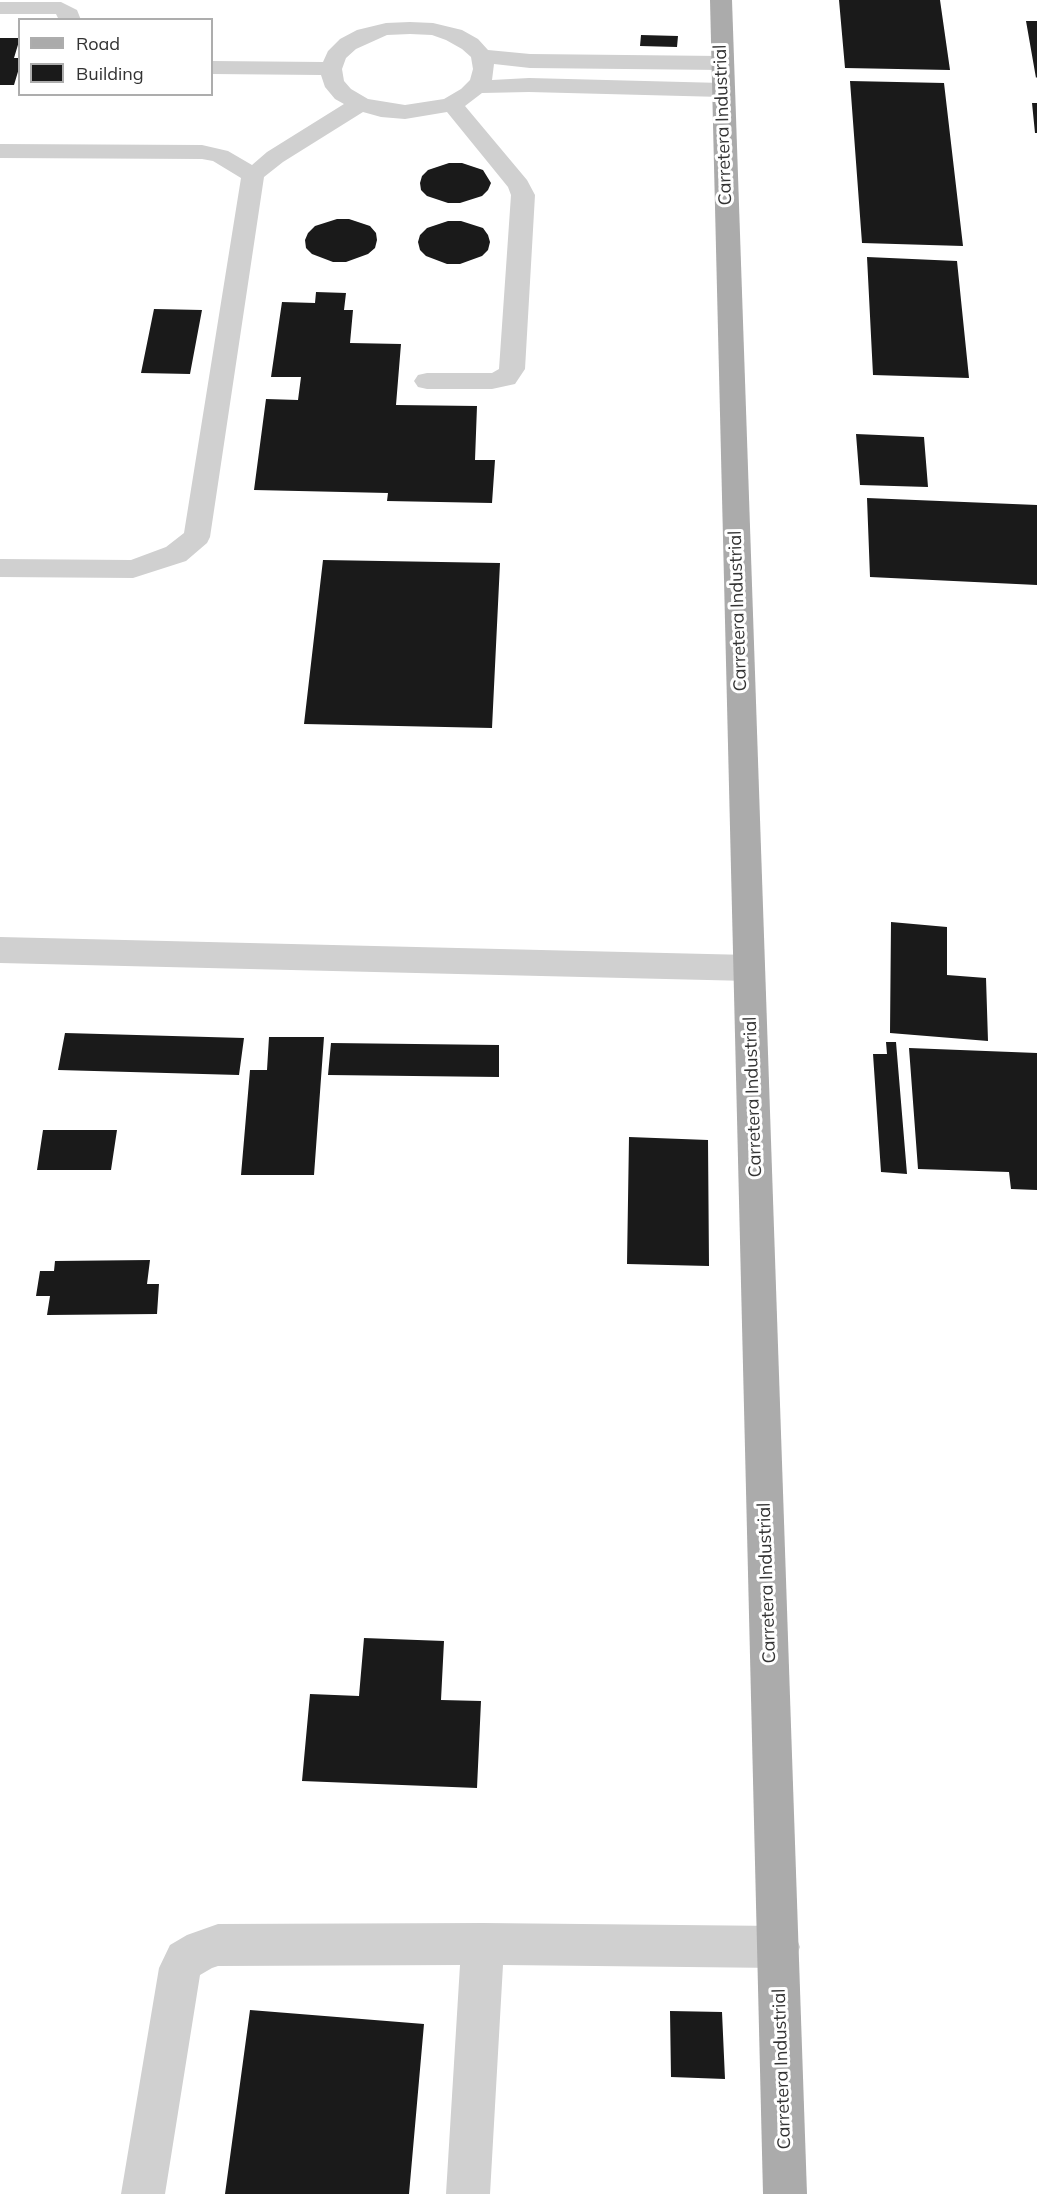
<!DOCTYPE html>
<style>
body{margin:0}
#map{position:relative;width:1037px;height:2194px;overflow:hidden;background:#fff;font-family:Mulish,sans-serif}
canvas{display:block}
.legend{position:absolute;left:18px;top:18px;width:195px;height:78px;box-sizing:border-box;background:#fff;border:2px solid #adadad;margin:0;padding:8px 10px;list-style:none;font-size:18px;color:#333}
.legend li{display:flex;align-items:center;gap:12px;height:30px}
.legend b{width:30px;border:2px solid #adadad}
</style>
<div id="map">
<canvas width="1037" height="2194"></canvas>
<ul class="legend">
<li><b style="height:8px;background:#ababab"></b>Road</li>
<li><b style="height:16px;background:#1a1a1a"></b>Building</li>
</ul>
</div>
<script>
const c = document.querySelector('canvas').getContext('2d');
c.lineJoin = 'round';
function fillPath(path, color) {
  c.fillStyle = color;
  c.fill(path, 'evenodd');
}
function poly(rows) {
  const path = new Path2D();
  for (const r of rows) {
    path.moveTo(r[0], r[1]);
    for (let i = 2; i < r.length; i += 2) path.lineTo(r[i], r[i + 1]);
  }
  return path;
}
function write(font, color, halo, rows, align = 'center') {
  c.font = font + ' Mulish,sans-serif';
  c.lineWidth = 6;
  c.setLineDash([]);
  c.textBaseline = 'middle';
  c.strokeStyle = halo;
  c.fillStyle = color;
  for (const [text, x, y, turn = 0] of rows) {
    c.save();
    c.translate(x, y);
    c.rotate((+turn || 0) * Math.PI / 180);
    c.textAlign = isNaN(turn) ? turn : align;
    if (halo) c.strokeText(text, 0, 0);
    c.fillText(text, 0, 0);
    c.restore();
  }
}
fillPath(poly([
 [839,0,940,0,950,70,845,68],
 [1026,21,1037,21,1037,77,1036,78],
 [641,35,678,36,677,47,640,46],
 [0,38,20,38,14,58,20,58,20,65,14,85,0,85],
 [850,81,944,83,963,246,862,243],
 [1032,103,1037,103,1037,133,1035,133],
 [449,163,462,163,483,170,491,183,488,190,482,196,460,203,448,203,427,196,421,190,420,183,422,176,428,170],
 [337,219,349,219,370,226,376,233,377,240,375,248,368,254,346,262,333,262,312,254,306,248,305,240,308,233,315,226],
 [448,221,461,221,483,228,488,235,490,242,488,250,482,256,460,264,447,264,426,256,420,250,418,242,420,235,427,228],
 [867,257,957,261,969,378,873,375],
 [316,292,346,293,344,310,353,310,350,343,401,344,396,405,477,406,475,460,495,460,492,503,387,501,388,493,254,490,266,399,298,400,301,377,271,377,282,302,315,303],
 [154,309,202,310,190,374,141,373],
 [856,434,924,437,928,487,860,485],
 [867,498,1037,505,1037,585,870,577],
 [323,560,500,563,492,728,304,724],
 [891,922,947,927,947,975,986,978,988,1041,890,1033],
 [65,1033,244,1038,239,1075,58,1070],
 [269,1037,324,1037,314,1175,241,1175,250,1070,267,1070],
 [886,1042,896,1042,907,1174,881,1172,873,1054,887,1054],
 [331,1043,499,1045,499,1077,328,1075],
 [909,1048,1037,1053,1037,1190,1011,1189,1009,1172,918,1169],
 [43,1130,117,1130,111,1170,37,1170],
 [629,1137,708,1140,709,1266,627,1264],
 [150,1260,147,1284,159,1284,157,1314,47,1315,50,1296,36,1296,40,1271,54,1271,55,1261],
 [364,1638,444,1641,441,1700,481,1701,477,1788,302,1781,310,1694,359,1696],
 [250,2010,424,2024,409,2194,225,2194],
 [670,2011,722,2012,725,2079,671,2077]
]), '#1a1a1a');
fillPath(poly([
 [0,2,61,2,77,10,81,20,59,20,56,14,0,14,0,2],
 [410,22,433,23,462,30,478,39,488,50,530,54,721,56,729,58,732,63,729,68,721,70,530,68,494,64,492,80,529,78,722,83,730,85,733,90,730,95,722,97,529,92,482,93,465,106,527,180,535,195,525,369,515,384,492,389,427,389,418,387,414,381,418,375,427,373,492,373,499,369,511,195,508,187,447,112,405,119,381,117,363,112,283,162,264,177,210,537,207,543,186,561,133,578,0,577,0,559,131,560,166,547,184,533,241,178,213,161,202,159,0,158,0,144,202,145,228,151,252,165,267,152,344,104,335,99,325,87,321,75,212,74,212,61,323,62,328,51,340,39,357,30,386,23,410,22],
 [410,34,432,35,446,40,462,49,471,57,473,69,470,80,461,89,444,99,405,105,368,99,351,89,344,81,342,69,346,58,356,49,387,35,410,34],
 [0,937,749,955,760,959,765,968,760,977,749,981,0,963,0,937],
 [483,1923,779,1926,794,1932,800,1947,794,1962,779,1968,503,1965,490,2194,446,2194,460,1965,218,1966,212,1968,200,1975,165,2194,121,2194,159,1968,170,1945,187,1935,218,1924,483,1923]
]), '#d0d0d0');
fillPath(poly([
 [710,0,732,0,807,2194,763,2194,710,0]
]), '#ababab');
write('18px', '#333', '#fff', [
 ["Carretera Industrial",723,125,-92],
 ["Carretera Industrial",738,611,-92],
 ["Carretera Industrial",753,1097,-92],
 ["Carretera Industrial",767,1583,-92],
 ["Carretera Industrial",782,2069,-92]
]);
</script>
